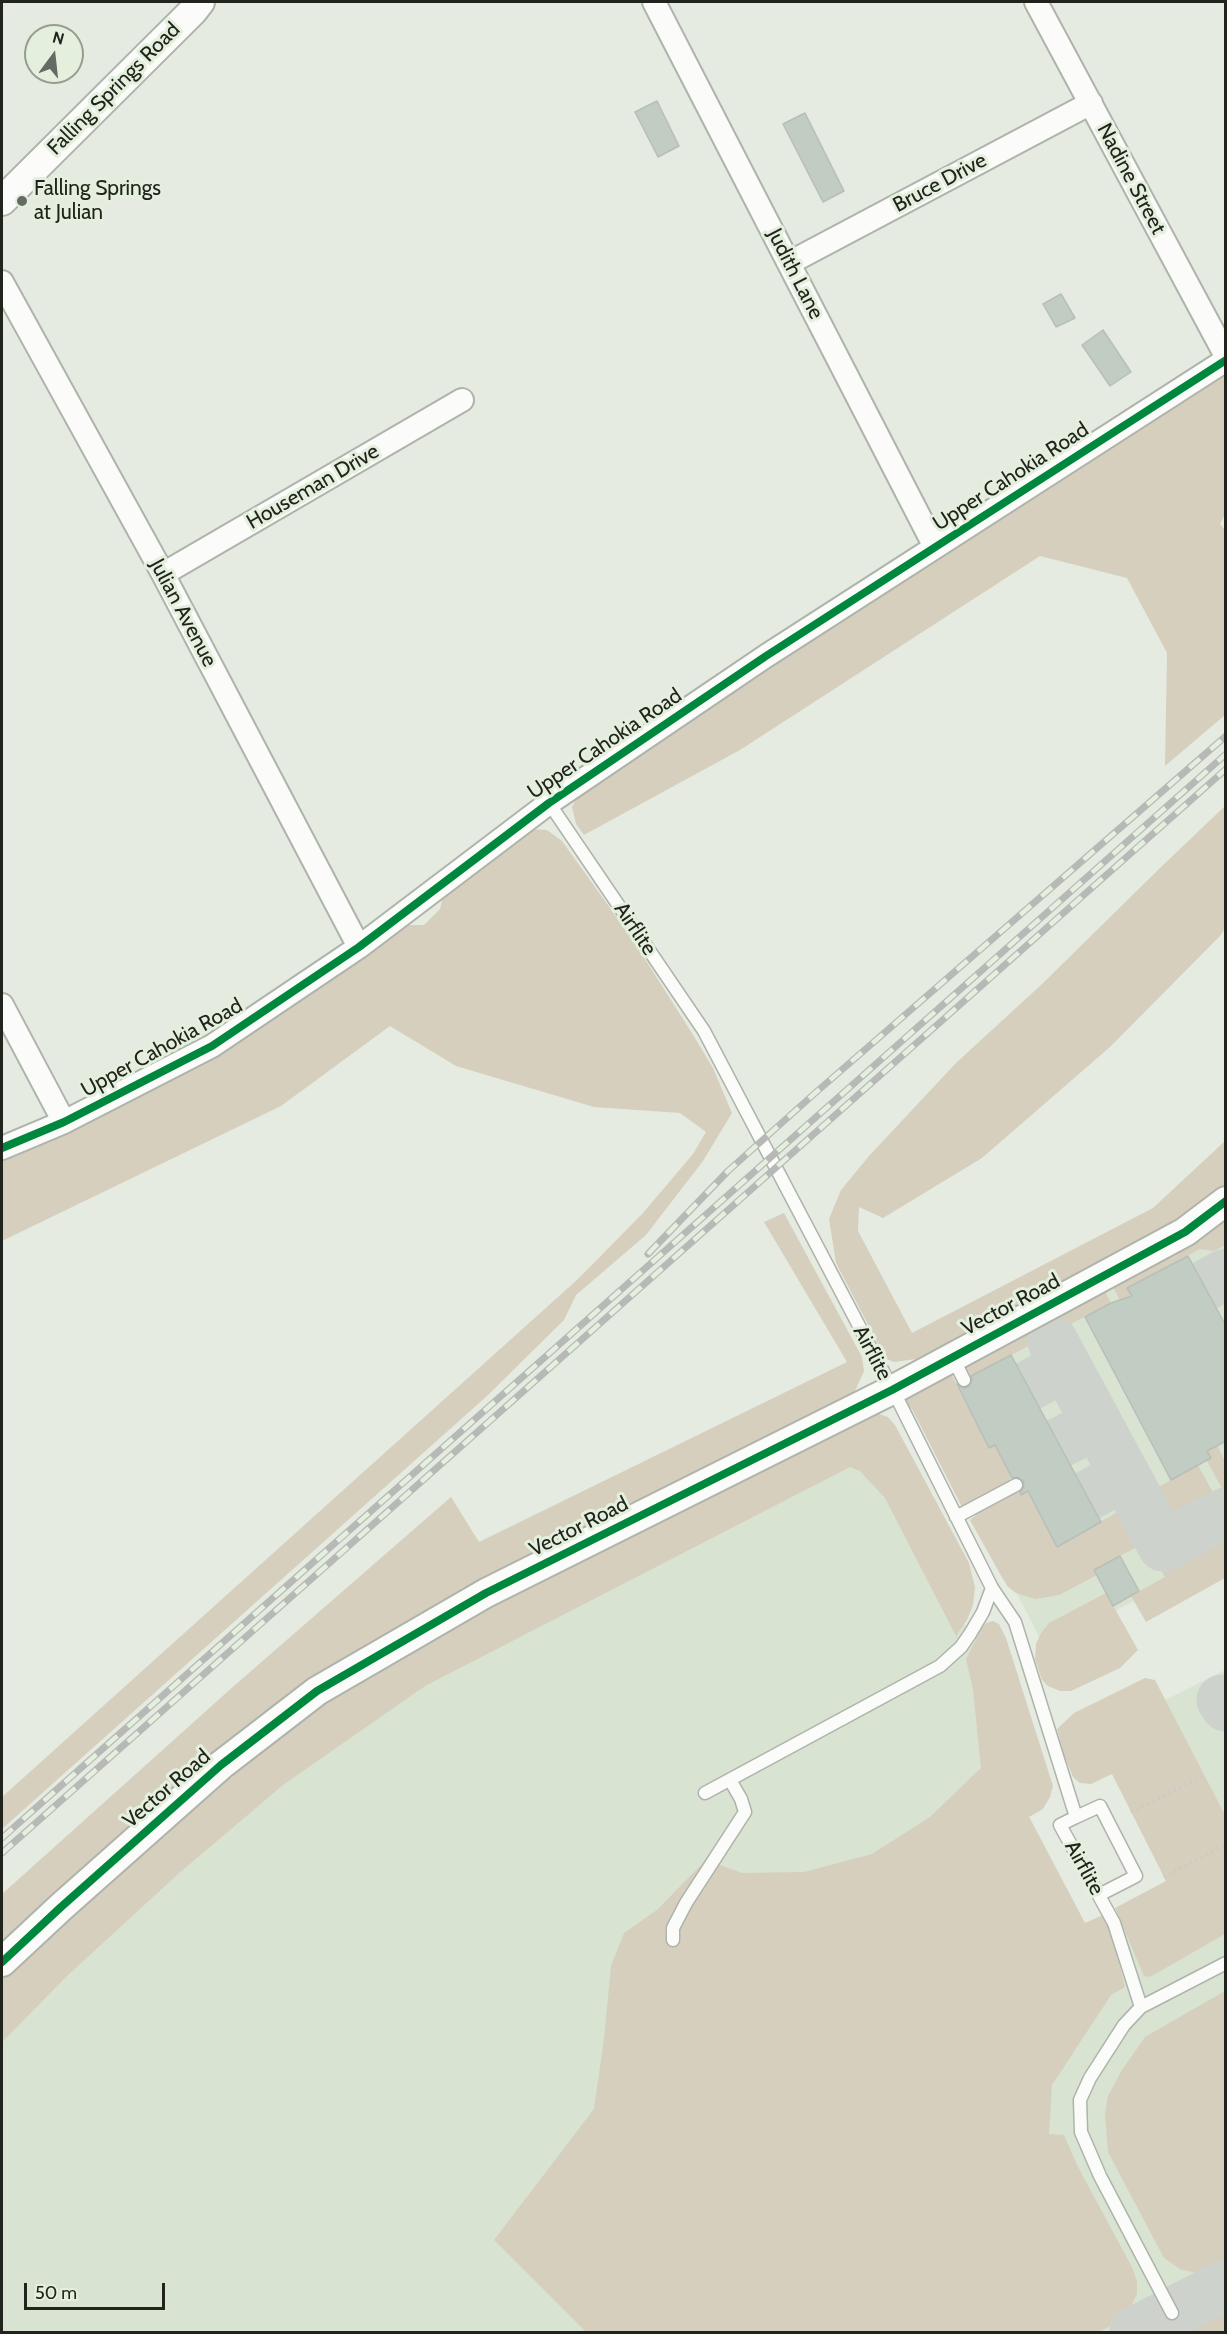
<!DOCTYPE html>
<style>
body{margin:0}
#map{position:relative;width:1227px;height:2334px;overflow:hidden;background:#e5ebe1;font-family:Cabin,sans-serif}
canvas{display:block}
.frame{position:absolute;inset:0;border:3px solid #20241d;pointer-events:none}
.north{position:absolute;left:24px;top:24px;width:60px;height:60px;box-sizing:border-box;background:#e4efdd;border:2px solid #969e90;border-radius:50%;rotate:15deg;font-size:16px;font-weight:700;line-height:24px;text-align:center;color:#20241d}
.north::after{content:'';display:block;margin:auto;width:21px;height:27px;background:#656a62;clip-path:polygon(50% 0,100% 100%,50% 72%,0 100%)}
.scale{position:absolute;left:24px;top:2283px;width:141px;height:27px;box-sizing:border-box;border:3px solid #20241d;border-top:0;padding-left:8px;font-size:18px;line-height:21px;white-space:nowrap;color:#20241d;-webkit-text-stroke:4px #e4efdd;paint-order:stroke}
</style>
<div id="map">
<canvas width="1227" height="2334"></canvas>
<div class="frame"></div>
<div class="north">N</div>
<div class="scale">50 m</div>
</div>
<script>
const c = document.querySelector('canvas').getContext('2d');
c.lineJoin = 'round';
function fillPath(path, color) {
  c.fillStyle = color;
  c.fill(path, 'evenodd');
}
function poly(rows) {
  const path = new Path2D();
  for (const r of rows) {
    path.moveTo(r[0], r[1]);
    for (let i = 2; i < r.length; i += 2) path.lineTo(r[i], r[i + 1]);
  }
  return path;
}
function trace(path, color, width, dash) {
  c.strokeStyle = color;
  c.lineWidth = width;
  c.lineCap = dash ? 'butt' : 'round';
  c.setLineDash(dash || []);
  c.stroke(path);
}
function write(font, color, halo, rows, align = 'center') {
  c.font = font + ' Cabin,sans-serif';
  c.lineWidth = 6;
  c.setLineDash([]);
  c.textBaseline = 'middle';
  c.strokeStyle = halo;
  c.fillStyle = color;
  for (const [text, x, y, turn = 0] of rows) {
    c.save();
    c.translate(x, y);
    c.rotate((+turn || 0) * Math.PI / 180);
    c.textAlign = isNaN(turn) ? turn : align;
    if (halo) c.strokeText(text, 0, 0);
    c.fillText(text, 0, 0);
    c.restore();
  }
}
fillPath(poly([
 [1225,1221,1225,1570,1145,1595,1045,1648,916,1398,958,1367,1192,1248],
 [860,1450,893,1490,970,1634,991,1692,1029,1816,1091,1935,1225,1863,1225,2332,2,2332,2,2016,165,1867,415,1682],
 [1225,1670,1225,1817,1165,1700]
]), '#d8e3d1');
fillPath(poly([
 [1225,363,1226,513,1220,524,1226,531,1225,715,1165,766,1167,653,1127,578,1040,556,740,750,584,835,576,824,572,807,579,793],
 [1225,806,1226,927,1220,936,1110,1047,982,1158,883,1218,859,1207,858,1231,912,1333,1153,1208,1225,1141,1225,1187,1177,1222,1110,1260,954,1340,916,1359,894,1362,886,1359,836,1263,829,1219,841,1190,869,1156,956,1063,1041,985,1160,868],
 [528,829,547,830,562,841,633,940,695,1038,713,1068,732,1113,703,1161,646,1235,576,1295,564,1320,487,1396,2,1829,2,1797,578,1279,643,1213,693,1154,706,1132,680,1113,594,1107,456,1066,390,1026,281,1106,2,1241,2,1158,402,925,424,925,440,909,443,897],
 [784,1213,862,1357,864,1371,855,1391,653,1496,226,1744,70,1878,2,1945,2,1894,235,1685,451,1497,479,1542,847,1362,764,1222],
 [1225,1214,1225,1245,1214,1251,1200,1249,1127,1288,1214,1447,1217,1445,1225,1461,1225,1494,1207,1461,1211,1458,1145,1336,1124,1298,1120,1300,1112,1285],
 [1105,1291,1111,1303,969,1377,963,1364],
 [945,1370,952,1376,989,1448,995,1445,1011,1477,1007,1486,969,1505,962,1507,912,1409,898,1400],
 [870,1411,888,1417,895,1425,969,1563,975,1587,973,1605,967,1620,956,1636,885,1498,860,1471,850,1467,425,1686,283,1785,178,1874,67,1976,2,2042,2,1969,245,1756,402,1652],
 [1198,1465,1217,1500,1179,1522,1165,1519,1149,1492],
 [1019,1490,1021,1494,1028,1491,1057,1546,1127,1507,1146,1542,1094,1570,1097,1575,1059,1595,1036,1599,1016,1593,1008,1587,1000,1574,970,1520,982,1510],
 [1225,1529,1225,1578,1146,1622,1131,1596,1165,1577,1158,1565],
 [1106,1593,1138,1650,1120,1668,1071,1691,1060,1691,1048,1686,1042,1680,1035,1659,1036,1644,1041,1633,1049,1623],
 [993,1621,999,1624,1006,1638,1053,1786,1050,1797,1043,1809,1029,1817,1085,1923,1103,1915,1111,1932,1125,1987,1111,1995,1052,2085,1049,2134,1064,2135,1078,2167,1133,2269,1137,2282,1137,2294,1127,2314,1121,2321,1099,2332,586,2332,494,2240,594,2109,604,2039,611,1966,624,1933,657,1910,706,1860,742,1873,804,1872,872,1854,930,1817,981,1768,973,1690,966,1659,981,1629,986,1623],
 [1145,1678,1155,1680,1226,1817,1225,1934,1150,1977,1144,1976,1115,1908,1166,1881,1112,1774,1091,1784,1080,1783,1073,1777,1063,1753,1057,1729,1074,1713],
 [1225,1991,1225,2265,1210,2273,1196,2273,1180,2269,1164,2258,1108,2152,1105,2114,1108,2096,1122,2070,1145,2037],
 [1225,2304,1225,2332,1171,2332]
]), '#d6cfbe');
trace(poly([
 [1204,1286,1226,1274],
 [1053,1342,1163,1546,1226,1513],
 [1028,1386,1066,1366],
 [1059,1443,1097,1424],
 [1087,1496,1125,1475],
 [1222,1700,1226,1706],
 [1135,2332,1226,2285]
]), '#ced2cc', 51);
const building = poly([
 [657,101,679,146,658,157,635,112,657,101],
 [805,113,844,191,823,202,783,124,805,113],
 [1061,294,1075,318,1056,327,1043,304,1061,294],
 [1103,330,1131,372,1110,386,1082,345,1103,330],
 [1188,1256,1226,1326,1226,1441,1207,1451,1211,1458,1171,1480,1085,1317,1111,1303,1132,1296,1127,1288,1188,1256],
 [1011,1355,1101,1522,1057,1547,1028,1491,1021,1495,1020,1492,1024,1486,1023,1481,1017,1477,1012,1478,995,1445,989,1448,957,1384,963,1388,968,1387,972,1381,971,1376,1011,1355],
 [1120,1556,1139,1591,1113,1606,1094,1570,1120,1556]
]);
fillPath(building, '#c1ccc3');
trace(building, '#b8beb8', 1.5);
const service = poly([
 [549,803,704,1031,898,1400,992,1588,1015,1622,1076,1817,1060,1825,1114,1923,1141,2007,1226,1963],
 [953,1358,964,1380],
 [956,1517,1016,1485],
 [705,1793,940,1666,961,1647,970,1634,983,1612,992,1588],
 [1076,1817,1100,1806,1136,1876,1099,1895],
 [673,1940,673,1928,686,1903,745,1812,741,1799,730,1780],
 [1141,2007,1124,2025,1090,2078,1080,2100,1081,2132,1100,2176,1172,2313]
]);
const minor = poly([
 [654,2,935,547],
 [1036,2,1226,356],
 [789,263,1091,103],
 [2,282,163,574,359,947],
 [163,574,462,400],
 [2,1005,64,1122],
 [2,1148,64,1122,212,1046,359,947,549,803,766,656,1226,360]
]);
const tertiary = poly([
 [2,201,193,11,200,2],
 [2,1962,61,1907,221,1765,317,1691,486,1593,892,1390,1185,1232,1226,1201]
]);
trace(service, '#aeb3ab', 15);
trace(minor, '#aeb3ab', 26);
trace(tertiary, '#aeb3ab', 32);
trace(poly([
 [1131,1812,1204,1775],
 [1164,1877,1226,1845]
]), '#c9cbc8', 4, [1.5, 4.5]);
trace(service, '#fbfcfa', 12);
trace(minor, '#fbfcfa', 22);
trace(tertiary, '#fbfcfa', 28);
const rail = poly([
 [648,1254,728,1171,814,1094,1226,736],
 [2,1838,1226,754],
 [2,1853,1226,769]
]);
trace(rail, '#b7b9b6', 7);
trace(rail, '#e4efdd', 4.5, [14]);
trace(poly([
 [2,1148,64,1122,212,1046,359,947,549,803,766,656,1226,360],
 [2,1962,61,1907,221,1765,317,1691,486,1593,892,1390,1185,1232,1226,1201]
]), '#00873e', 8);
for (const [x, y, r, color] of [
 [22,201,6,"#656a62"]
]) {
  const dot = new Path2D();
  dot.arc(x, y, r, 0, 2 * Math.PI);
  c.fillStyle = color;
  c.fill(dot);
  trace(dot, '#e4efdd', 2);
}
write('21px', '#20241d', '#e4efdd', [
 ["Falling Springs Road",114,89,-45],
 ["Nadine Street",1131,179,62],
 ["Bruce Drive",940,183,-28],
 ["Judith Lane",795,274,63],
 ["Upper Cahokia Road",1011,477,-33],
 ["Houseman Drive",313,487,-30],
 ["Julian Avenue",183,613,62],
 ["Upper Cahokia Road",605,744,-34],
 ["Airflite",635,929,56],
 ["Upper Cahokia Road",162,1048,-29],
 ["Vector Road",1011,1305,-28],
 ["Airflite",872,1353,62],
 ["Vector Road",579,1527,-27],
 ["Vector Road",167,1789,-41],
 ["Airflite",1084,1868,61]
]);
write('21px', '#20241d', '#e4efdd', [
 ["Falling Springs",34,189],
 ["at Julian",34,213]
], 'left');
</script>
